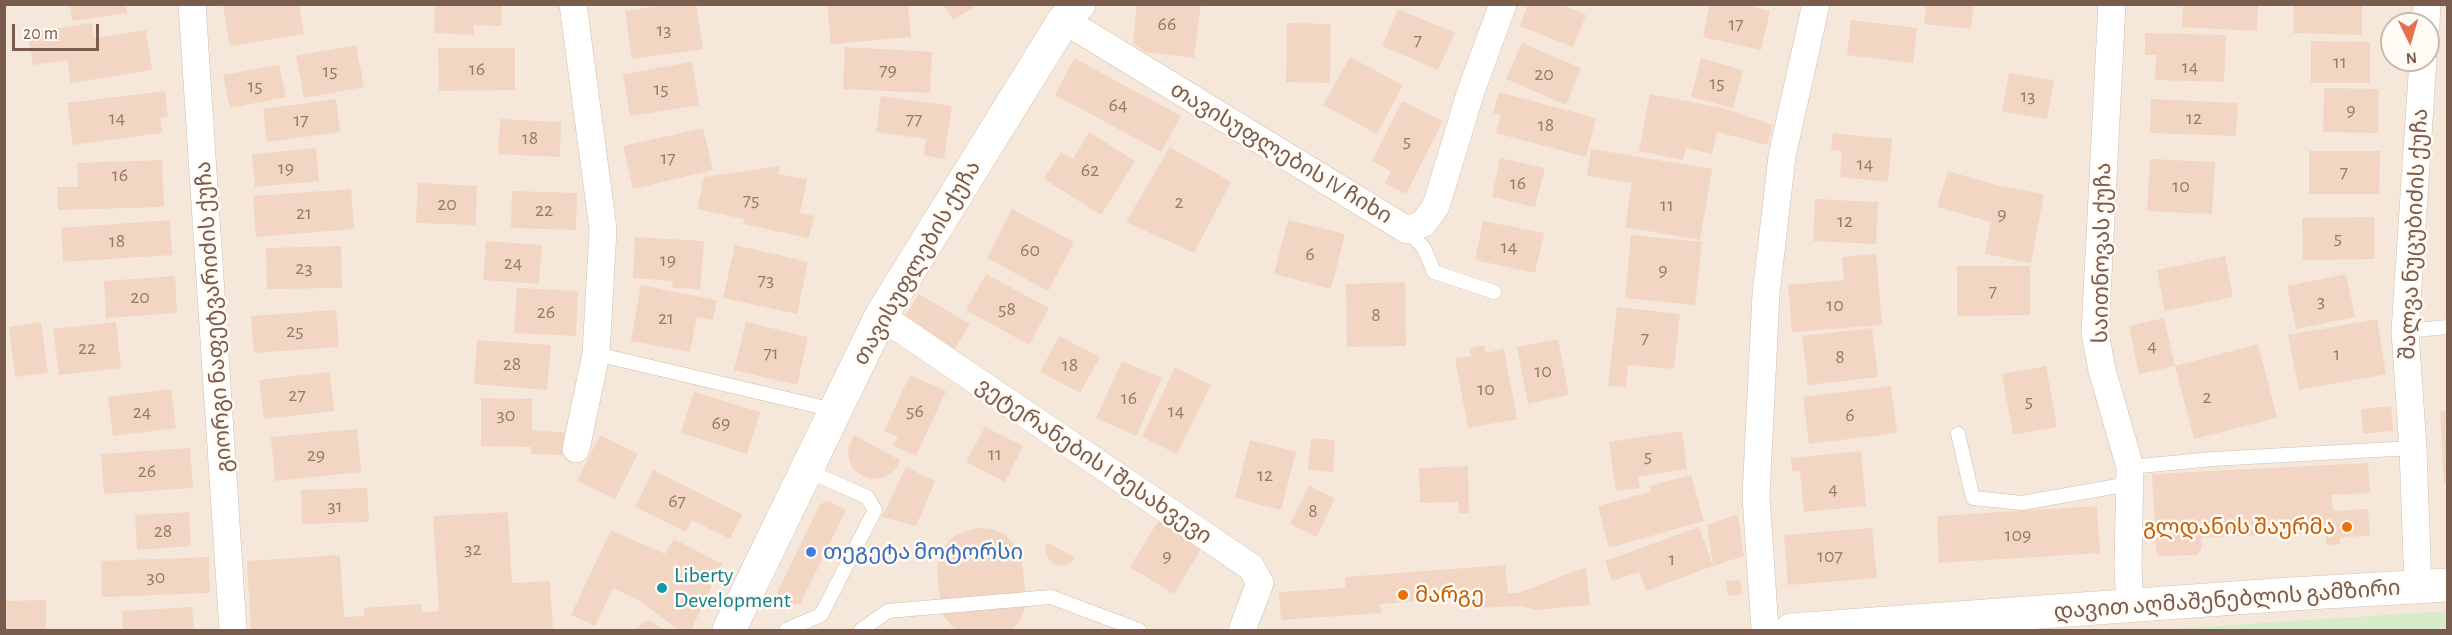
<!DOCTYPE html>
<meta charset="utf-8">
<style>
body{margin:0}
#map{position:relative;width:2452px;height:635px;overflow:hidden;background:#fdf6ec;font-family:"Alegreya Sans",sans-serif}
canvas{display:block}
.frame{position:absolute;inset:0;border:6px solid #7a5c4d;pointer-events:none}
.north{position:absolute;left:2380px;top:12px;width:60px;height:60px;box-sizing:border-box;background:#fffaf3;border:2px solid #cabbb1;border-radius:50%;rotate:175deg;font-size:16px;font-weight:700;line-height:24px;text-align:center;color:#7a5c4d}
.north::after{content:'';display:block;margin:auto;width:21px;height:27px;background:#e76f51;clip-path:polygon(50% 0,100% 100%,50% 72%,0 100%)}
.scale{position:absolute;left:12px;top:24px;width:87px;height:27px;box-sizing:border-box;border:3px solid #7a5c4d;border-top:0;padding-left:8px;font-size:18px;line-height:21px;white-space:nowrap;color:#7a5c4d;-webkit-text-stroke:4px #fffaf3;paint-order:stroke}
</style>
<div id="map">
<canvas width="2452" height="635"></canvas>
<div class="frame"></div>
<div class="north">N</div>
<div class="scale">20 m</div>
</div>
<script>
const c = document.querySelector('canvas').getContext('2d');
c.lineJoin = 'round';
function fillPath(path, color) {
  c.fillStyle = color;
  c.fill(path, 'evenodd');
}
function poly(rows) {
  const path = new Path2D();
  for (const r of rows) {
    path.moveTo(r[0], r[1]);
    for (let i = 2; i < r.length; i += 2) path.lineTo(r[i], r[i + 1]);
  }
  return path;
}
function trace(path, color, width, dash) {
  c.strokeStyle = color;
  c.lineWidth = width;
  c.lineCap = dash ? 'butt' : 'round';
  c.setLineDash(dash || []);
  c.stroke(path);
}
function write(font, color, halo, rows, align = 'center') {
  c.font = font + ' "Alegreya Sans","Noto Sans Georgian",sans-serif';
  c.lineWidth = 5;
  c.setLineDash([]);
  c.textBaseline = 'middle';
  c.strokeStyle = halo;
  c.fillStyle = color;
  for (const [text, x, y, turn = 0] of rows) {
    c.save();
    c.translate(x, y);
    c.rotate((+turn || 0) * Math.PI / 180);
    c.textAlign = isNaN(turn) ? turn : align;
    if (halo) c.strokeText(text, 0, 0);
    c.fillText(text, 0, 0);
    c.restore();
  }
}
fillPath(poly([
 [5,5,2447,5,2447,630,5,630],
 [2392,24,2428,24,2428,60,2392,60]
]), '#f5e8da');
fillPath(poly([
 [2447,611,2447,630,2158,630,2293,621]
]), '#d8ecc9');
fillPath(poly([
 [70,4,126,4,127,13,72,21],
 [240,4,299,4,304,34,230,46,223,7],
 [435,4,502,4,501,26,474,25,474,35,434,33],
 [673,4,696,4,703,49,632,59,625,11],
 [943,4,979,4,953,20],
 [1137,4,1201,4,1194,58,1145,52,1133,43],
 [1528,4,1560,4,1586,15,1573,47,1520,26],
 [1710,4,1742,4,1770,11,1761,50,1703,37],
 [1926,4,1974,4,1971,29,1924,24],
 [2183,4,2258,4,2257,31,2182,27],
 [2294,4,2362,4,2362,35,2293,33],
 [827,5,908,5,911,37,831,44],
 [1398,9,1455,33,1438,70,1382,46],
 [1851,20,1917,28,1913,63,1847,55],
 [92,23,94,38,146,30,152,70,71,83,67,60,33,65,28,33],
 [1287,23,1331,24,1330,83,1286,82],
 [2145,33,2226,35,2224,82,2155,80,2156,55,2145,55],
 [2311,41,2370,42,2370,83,2311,83],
 [1522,43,1581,68,1566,105,1506,79],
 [356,45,364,87,304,98,296,56],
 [845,47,932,52,930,93,843,89],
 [438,48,515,48,515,90,439,91],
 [1350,57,1403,85,1377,134,1323,105],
 [1074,58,1181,116,1161,152,1055,95],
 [1701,58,1743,70,1733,108,1691,97],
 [692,62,699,105,630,116,623,74],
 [279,65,286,97,230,108,223,75],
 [2009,73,2054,80,2047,119,2002,112],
 [2324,88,2379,89,2378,133,2323,132],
 [165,91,168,117,160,118,162,133,73,145,67,103],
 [1499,92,1596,118,1586,157,1496,133,1501,115,1493,113],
 [1650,94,1722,108,1773,125,1767,145,1717,132,1712,154,1686,148,1683,160,1639,151],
 [881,96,952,106,944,159,924,155,926,139,876,132],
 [336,99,340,132,267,142,263,109],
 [2151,99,2238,103,2236,136,2150,133],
 [1402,101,1443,121,1406,194,1385,183,1391,171,1372,161],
 [500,119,561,122,560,157,498,154],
 [703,128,713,170,633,189,623,146],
 [1089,132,1135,161,1101,215,1044,179,1061,152,1073,159],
 [1833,133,1892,139,1888,182,1840,177,1842,151,1831,150],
 [1170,147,1231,182,1194,253,1126,222],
 [316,148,319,181,255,187,252,154],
 [1591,149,1712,169,1700,240,1625,227,1632,183,1587,176],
 [2309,151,2380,151,2379,194,2309,194],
 [1500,158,1545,168,1535,207,1492,197],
 [2150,159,2215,162,2212,214,2147,211],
 [162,160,164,207,58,210,57,187,78,187,77,163],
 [779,166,778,174,807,179,800,213,814,216,809,238,743,224,744,219,697,209,704,177],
 [1948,171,1999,186,2044,194,2031,263,1985,254,1991,222,1937,207],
 [418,183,477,186,476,225,416,223],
 [351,189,354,229,256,237,253,196],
 [512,191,577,193,576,230,511,228],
 [1815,199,1878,202,1876,244,1813,241],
 [1012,209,1074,242,1048,291,987,258],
 [2374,217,2375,259,2303,260,2302,218],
 [170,220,172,255,63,262,61,228],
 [1288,220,1345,234,1331,289,1274,274],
 [1483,221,1544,233,1535,273,1475,260],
 [1631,235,1702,242,1695,305,1625,298],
 [635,237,704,241,700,289,672,288,673,281,633,278],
 [486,241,542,245,539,284,483,280],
 [735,245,808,262,797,314,723,298],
 [341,246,342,288,267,289,266,248],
 [1876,254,1882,325,1792,332,1788,285,1844,280,1842,257],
 [2225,256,2233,297,2165,311,2157,270],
 [1957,266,2030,266,2030,315,1957,316],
 [986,274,1049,308,1029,345,966,310],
 [2346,274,2355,317,2296,329,2287,286],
 [175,276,177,313,106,318,104,281],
 [1405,282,1406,346,1347,347,1346,284],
 [641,285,717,300,713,320,697,317,690,352,631,341],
 [517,288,578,291,576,336,514,333],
 [919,294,970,324,954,350,903,319],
 [1617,307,1680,314,1674,369,1628,365,1626,387,1608,386],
 [336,310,339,347,254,353,251,316],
 [2164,318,2175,366,2139,374,2129,326],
 [2377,319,2386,374,2299,390,2288,335],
 [41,322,48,373,15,377,9,327],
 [116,322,121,368,59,375,53,329],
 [746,322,808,337,797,385,734,370],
 [1872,328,1878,377,1808,385,1802,336],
 [1059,336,1100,357,1080,393,1040,372],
 [1558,339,1569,395,1528,404,1517,347],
 [477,340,551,345,547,390,474,384],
 [2258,344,2277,418,2194,439,2175,366],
 [1484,345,1486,353,1504,349,1517,419,1468,428,1455,358,1471,356,1470,348],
 [1122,361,1162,378,1136,436,1096,418],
 [2046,366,2057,427,2013,435,2002,374],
 [1175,367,1211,385,1177,454,1142,437],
 [330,372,334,411,264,419,259,380],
 [910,375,946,391,916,456,893,446,898,437,884,431],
 [1891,386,1897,433,1809,444,1803,397],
 [171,389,176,428,113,436,108,397],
 [694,392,760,412,747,454,681,433],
 [481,398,532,399,532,431,564,432,564,455,531,454,531,447,481,446],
 [2391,406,2393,431,2363,434,2361,409],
 [2440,411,2448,411,2448,483,2444,483],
 [985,427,1023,446,1005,482,966,462],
 [357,429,361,472,275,481,271,437],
 [1682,431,1687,469,1638,477,1640,488,1616,491,1609,442],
 [600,435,638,454,615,499,577,481],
 [854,435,900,460,898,466,891,473,882,478,872,479,862,476,853,469,849,459,848,449],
 [1311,438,1335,440,1333,472,1308,470],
 [1250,440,1296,452,1281,510,1235,498],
 [190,448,193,488,104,494,101,454],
 [1861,451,1866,506,1804,512,1800,471,1792,472,1791,458],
 [2368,463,2370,493,2332,495,2333,511,2368,509,2370,536,2340,537,2340,544,2326,545,2326,532,2201,538,2202,548,2197,555,2161,556,2156,550,2152,474],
 [1468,466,1469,513,1459,513,1458,502,1420,503,1419,468],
 [906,467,935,481,916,526,882,517],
 [653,470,742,514,730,539,692,520,686,532,635,507],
 [1691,475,1704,521,1609,548,1598,506,1651,492,1649,486],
 [1309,486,1335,498,1317,537,1290,524],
 [367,488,369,522,302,524,301,490],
 [829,501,846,510,800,604,791,605,779,600,777,593,820,504],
 [2097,506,2100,553,1939,563,1937,516],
 [189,512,191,546,137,550,135,515],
 [508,512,512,583,550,581,553,630,251,630,247,561,340,555,344,617,364,616,364,608,421,604,422,612,439,611,433,516],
 [1738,514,1744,556,1713,566,1707,525],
 [1160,518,1204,544,1174,594,1130,567],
 [1699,527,1713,566,1646,591,1639,572,1612,581,1605,561],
 [978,528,992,529,1004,534,1014,544,1021,555,1026,596,1025,609,1019,622,1011,630,955,630,942,614,937,573,938,559,944,547,953,537,965,531],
 [1872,528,1877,578,1788,585,1784,535],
 [611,530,665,554,674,539,722,564,691,630,679,630,640,601,613,588,595,626,571,615],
 [1047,542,1075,558,1070,564,1062,566,1053,564,1048,558,1045,550],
 [209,557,210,593,102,597,101,561],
 [1505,565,1508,593,1518,593,1586,567,1590,605,1538,610,1519,606,1477,608,1476,597,1380,604,1381,613,1281,620,1279,592,1345,588,1345,577],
 [1740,580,1742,594,1728,596,1726,581],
 [46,600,46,630,4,630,4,601],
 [192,607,194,630,123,630,122,611],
 [648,620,665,630,634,630]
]), '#f3d5c3');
const lane = poly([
 [1407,230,1424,248,1434,272,1494,292],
 [2405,331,2448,327],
 [596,354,834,410],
 [1958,434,1973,498,2022,503,2129,484],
 [2130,467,2213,459,2413,448],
 [786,630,821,615,875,510,867,497,808,471],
 [861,630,888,611,1051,597,1139,630]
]);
const street = poly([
 [192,4,233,630],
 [573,4,603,229,596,354,576,449],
 [2112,4,2095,333,2102,370,2130,467,2128,566,2130,606],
 [1064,20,1407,230,1424,223,1436,206,1471,91,1503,4],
 [2426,24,2427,4],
 [881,316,1251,567,1260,583,1242,630],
 [2418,587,2413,448,2405,331,2423,60],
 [1765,630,1756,496,1766,294,1782,156,1816,4]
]);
const secondary = poly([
 [729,630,881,316,1064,20,1079,4],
 [1791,630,2291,594,2448,585]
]);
trace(lane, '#d1beb0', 15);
trace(street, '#d1beb0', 28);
trace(secondary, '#d6c0b0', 34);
trace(lane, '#fff', 14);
trace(street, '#fff', 27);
trace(secondary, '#fff', 33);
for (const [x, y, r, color] of [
 [2347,527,6,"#e8710a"],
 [811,552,6,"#3f7fe0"],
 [662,588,6,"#0f9aa8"],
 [1403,595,6,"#e8710a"]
]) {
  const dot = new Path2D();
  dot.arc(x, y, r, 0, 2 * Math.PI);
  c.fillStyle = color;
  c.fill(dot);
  trace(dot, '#fffaf3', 2);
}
write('20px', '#987a6a', null, [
 ["66",1167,24],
 ["17",1736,24],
 ["13",664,30],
 ["7",1418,40],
 ["11",2340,62],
 ["14",2190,67],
 ["16",477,69],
 ["79",888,70],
 ["15",330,71],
 ["20",1544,74],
 ["15",1717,83],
 ["15",255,86],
 ["15",661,89],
 ["13",2028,96],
 ["64",1118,105],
 ["9",2351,110],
 ["14",117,118],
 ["12",2194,118],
 ["77",914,119],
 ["17",301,120],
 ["18",1546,125],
 ["18",530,138],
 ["5",1407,141],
 ["17",668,158],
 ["14",1865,164],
 ["19",286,168],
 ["62",1090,170],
 ["7",2344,172],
 ["16",120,175],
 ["16",1518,183],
 ["10",2181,186],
 ["75",751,200],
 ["2",1179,202],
 ["20",447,204],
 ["11",1667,205],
 ["22",544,210],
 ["21",304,213],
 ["9",2002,214],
 ["12",1845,221],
 ["5",2338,238],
 ["18",117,241],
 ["14",1509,247],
 ["60",1030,250],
 ["6",1310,254],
 ["19",668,260],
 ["24",513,263],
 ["23",304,268],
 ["9",1663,270],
 ["73",766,280],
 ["7",1993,291],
 ["20",140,297],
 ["3",2321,301],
 ["10",1835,305],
 ["58",1007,309],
 ["26",546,312],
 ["8",1376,315],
 ["21",666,318],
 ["25",295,331],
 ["7",1645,338],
 ["4",2152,346],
 ["22",87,348],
 ["71",771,353],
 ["1",2337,354],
 ["8",1840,357],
 ["28",512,364],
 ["18",1070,365],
 ["10",1543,371],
 ["10",1486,389],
 ["27",297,395],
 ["2",2207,397],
 ["16",1129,398],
 ["5",2029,401],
 ["56",915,411],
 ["14",1176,411],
 ["24",142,412],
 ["30",506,415],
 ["6",1850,415],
 ["69",721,423],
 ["11",995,454],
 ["29",316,455],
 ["5",1648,456],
 ["26",147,471],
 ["12",1265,475],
 ["4",1833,489],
 ["67",677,501],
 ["31",335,506],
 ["8",1313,511],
 ["28",163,531],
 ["109",2018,535],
 ["32",473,549],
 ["9",1167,556],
 ["107",1830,556],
 ["1",1672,559],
 ["30",156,577]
]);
write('22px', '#7a5c4d', '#fffaf3', [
 ["თავისუფლების IV ჩიხი",1281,153,31],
 ["შალვა ნუცუბიძის ქუჩა",2414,234,-87],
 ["საითნოვას ქუჩა",2102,253,-89],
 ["თავისუფლების ქუჩა",917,263,-60],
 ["გიორგი ნაფეტვარიძის ქუჩა",214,317,-94],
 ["ვეტერანების I შესახვევი",1094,461,34],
 ["დავით აღმაშენებლის გამზირი",2227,600,-4]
]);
write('22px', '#c56008', '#fffaf3', [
 ["გლდანის შაურმა",2335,527],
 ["მარგე",1415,595,"left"]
], 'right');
write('22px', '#366cbe', '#fffaf3', [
 ["თეგეტა მოტორსი",823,552]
], 'left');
write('22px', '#0d838f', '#fffaf3', [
 ["Liberty",674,575],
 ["Development",674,600]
], 'left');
</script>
